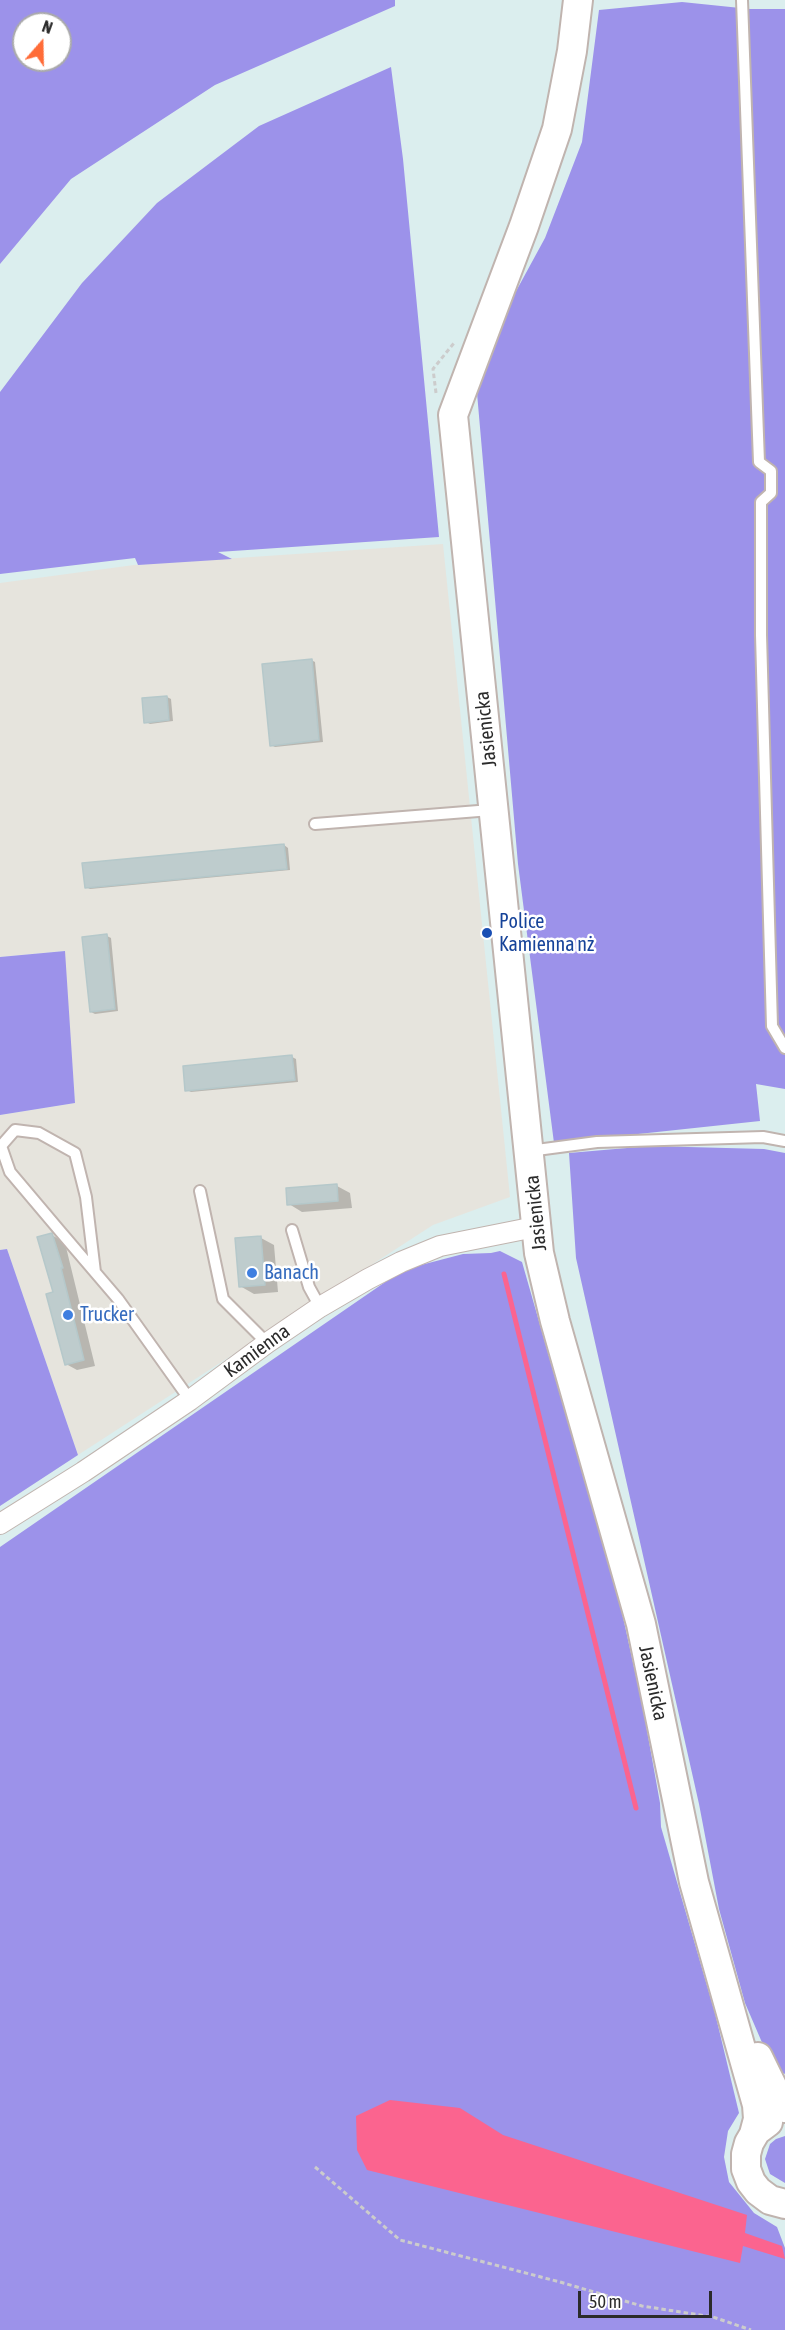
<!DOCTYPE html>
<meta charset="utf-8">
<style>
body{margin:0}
#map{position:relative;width:785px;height:2330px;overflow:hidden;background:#dbeeee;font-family:"Asap Condensed",sans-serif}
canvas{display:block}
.north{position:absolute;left:12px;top:12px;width:60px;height:60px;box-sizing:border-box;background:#fff;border:2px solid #aaa;border-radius:50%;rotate:20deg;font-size:16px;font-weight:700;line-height:24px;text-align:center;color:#2b2b2b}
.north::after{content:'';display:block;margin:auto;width:21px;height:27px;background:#ff6c38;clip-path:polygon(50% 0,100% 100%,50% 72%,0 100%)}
.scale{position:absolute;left:578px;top:2291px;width:134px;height:27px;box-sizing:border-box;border:3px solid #2b2b2b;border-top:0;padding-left:8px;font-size:18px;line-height:21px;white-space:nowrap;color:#2b2b2b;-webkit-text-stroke:4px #fff;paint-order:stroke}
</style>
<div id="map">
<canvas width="785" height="2330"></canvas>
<div class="north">N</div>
<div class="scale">50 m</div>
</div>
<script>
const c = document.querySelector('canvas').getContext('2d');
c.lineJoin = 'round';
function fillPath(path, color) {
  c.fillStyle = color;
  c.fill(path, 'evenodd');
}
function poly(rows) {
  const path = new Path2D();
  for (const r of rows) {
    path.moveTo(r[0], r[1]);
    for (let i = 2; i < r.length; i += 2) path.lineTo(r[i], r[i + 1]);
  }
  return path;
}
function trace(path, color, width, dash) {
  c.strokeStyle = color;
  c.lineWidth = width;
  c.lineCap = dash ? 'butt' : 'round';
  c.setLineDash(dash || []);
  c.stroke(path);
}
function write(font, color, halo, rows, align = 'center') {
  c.font = font + ' "Asap Condensed",sans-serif';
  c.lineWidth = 5;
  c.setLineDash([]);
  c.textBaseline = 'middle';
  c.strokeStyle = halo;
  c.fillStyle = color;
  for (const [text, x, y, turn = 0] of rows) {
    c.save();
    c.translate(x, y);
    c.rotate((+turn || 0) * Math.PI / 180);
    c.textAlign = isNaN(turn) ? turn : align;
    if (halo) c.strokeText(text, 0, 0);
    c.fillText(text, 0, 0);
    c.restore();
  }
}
fillPath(poly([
 [443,544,510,1197,433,1225,78,1455,7,1249,0,1250,0,1115,75,1103,64,951,0,957,0,583,134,565]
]), '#e6e4dd');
fillPath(poly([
 [0,0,395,0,395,6,215,85,71,179,0,264],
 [24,24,60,24,60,60,24,60],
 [682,2,750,9,785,9,785,1089,756,1084,760,1121,554,1143,518,864,477,393,496,328,545,238,582,142,599,10],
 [391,67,403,159,439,537,218,552,232,559,138,565,135,558,0,574,0,392,82,283,157,203,259,126],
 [65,951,75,1103,0,1115,0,957],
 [650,1146,764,1149,785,1153,785,2074,773,2068,745,2003,719,1909,699,1804,576,1258,569,1153],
 [7,1249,78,1455,0,1506,0,1250],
 [500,1251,522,1262,621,1608,643,1708,660,1803,661,1827,715,2013,739,2113,728,2131,724,2157,729,2182,754,2213,777,2227,785,2248,785,2330,0,2330,0,1547,394,1276,421,1265,463,1254,491,1253],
 [785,2136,785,2183,770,2174,765,2159,770,2144,776,2139]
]), '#9c92ea');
fillPath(poly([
 [390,2100,460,2108,503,2135,747,2215,745,2233,782,2246,785,2259,743,2246,740,2263,367,2170,357,2150,356,2116]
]), '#fb648f');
fillPath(poly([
 [311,660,315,662,323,742,275,747,271,745],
 [167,697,171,699,173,721,150,724,146,722],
 [284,845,288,848,290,870,90,889,86,887],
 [107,936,111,938,118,1011,95,1014,91,1012],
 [292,1057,296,1059,298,1082,191,1092,187,1090],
 [337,1186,350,1193,352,1208,302,1212,289,1204],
 [52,1235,65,1243,95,1366,77,1370,66,1364,55,1293],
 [261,1238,274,1245,278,1292,254,1294,240,1286]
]), '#0003');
trace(poly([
 [504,1274,636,1808]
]), '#fb648f', 5);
const building = poly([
 [312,659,319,740,270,746,262,664,312,659],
 [167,696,169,720,144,723,142,698,167,696],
 [284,844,287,869,85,888,82,863,284,844],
 [107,934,115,1009,90,1012,82,937,107,934],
 [292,1055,295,1080,185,1091,183,1066,292,1055],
 [337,1184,338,1201,287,1205,286,1188,337,1184],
 [52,1233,63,1268,61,1268,84,1360,65,1365,46,1294,53,1292,37,1237,52,1233],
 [261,1236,265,1285,239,1287,235,1238,261,1236]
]);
fillPath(building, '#becccd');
trace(building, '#b5c8ca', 1.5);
const lane = poly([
 [742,0,759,462,771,471,771,493,761,502,761,635,772,1026,785,1048],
 [315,824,491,810],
 [529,1151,597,1142,763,1137,785,1141],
 [200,1191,223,1299,267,1343],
 [292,1230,309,1287,320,1307],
 [95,1272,86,1197,75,1153,39,1133,15,1130,1,1146,10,1172,59,1230,118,1299,190,1400]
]);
const street = poly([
 [0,1524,83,1472,190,1400,267,1343,320,1307,368,1279,401,1262,440,1246,535,1227]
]);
const secondary = poly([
 [578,0,572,51,557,129,524,226,453,415,539,1253,555,1321,641,1624,694,1882,757,2105,758,2119,754,2134],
 [758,2057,776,2094,785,2108],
 [768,2122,756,2131,749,2143,746,2154,746,2169,751,2182,758,2191,770,2200,785,2204]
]);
trace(lane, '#c0b4af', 14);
trace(street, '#c0b4af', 22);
trace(secondary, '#c0b4af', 32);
trace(poly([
 [436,393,433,369,454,343],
 [315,2167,400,2240,560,2282,642,2306,713,2317,751,2330]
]), '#ccc', 3, [4.5, 3]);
trace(lane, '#fff', 10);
trace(street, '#fff', 20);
trace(secondary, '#fff', 28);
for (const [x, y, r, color] of [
 [487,933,6,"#1a4fb4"],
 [252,1273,6,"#3f7fe0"],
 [68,1315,6,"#3f7fe0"]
]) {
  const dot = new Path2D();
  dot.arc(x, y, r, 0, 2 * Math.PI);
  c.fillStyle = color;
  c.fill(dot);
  trace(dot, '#fff', 2);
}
write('20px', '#2b2b2b', '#fff', [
 ["Jasienicka",486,729,-96],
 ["Jasienicka",536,1213,-96],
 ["Kamienna",257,1351,-36],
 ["Jasienicka",653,1683,78]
]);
write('20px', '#164399', '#fff', [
 ["Police",499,922],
 ["Kamienna nż",499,945]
], 'left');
write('20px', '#366cbe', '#fff', [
 ["Banach",264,1273],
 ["Trucker",80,1315]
], 'left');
</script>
